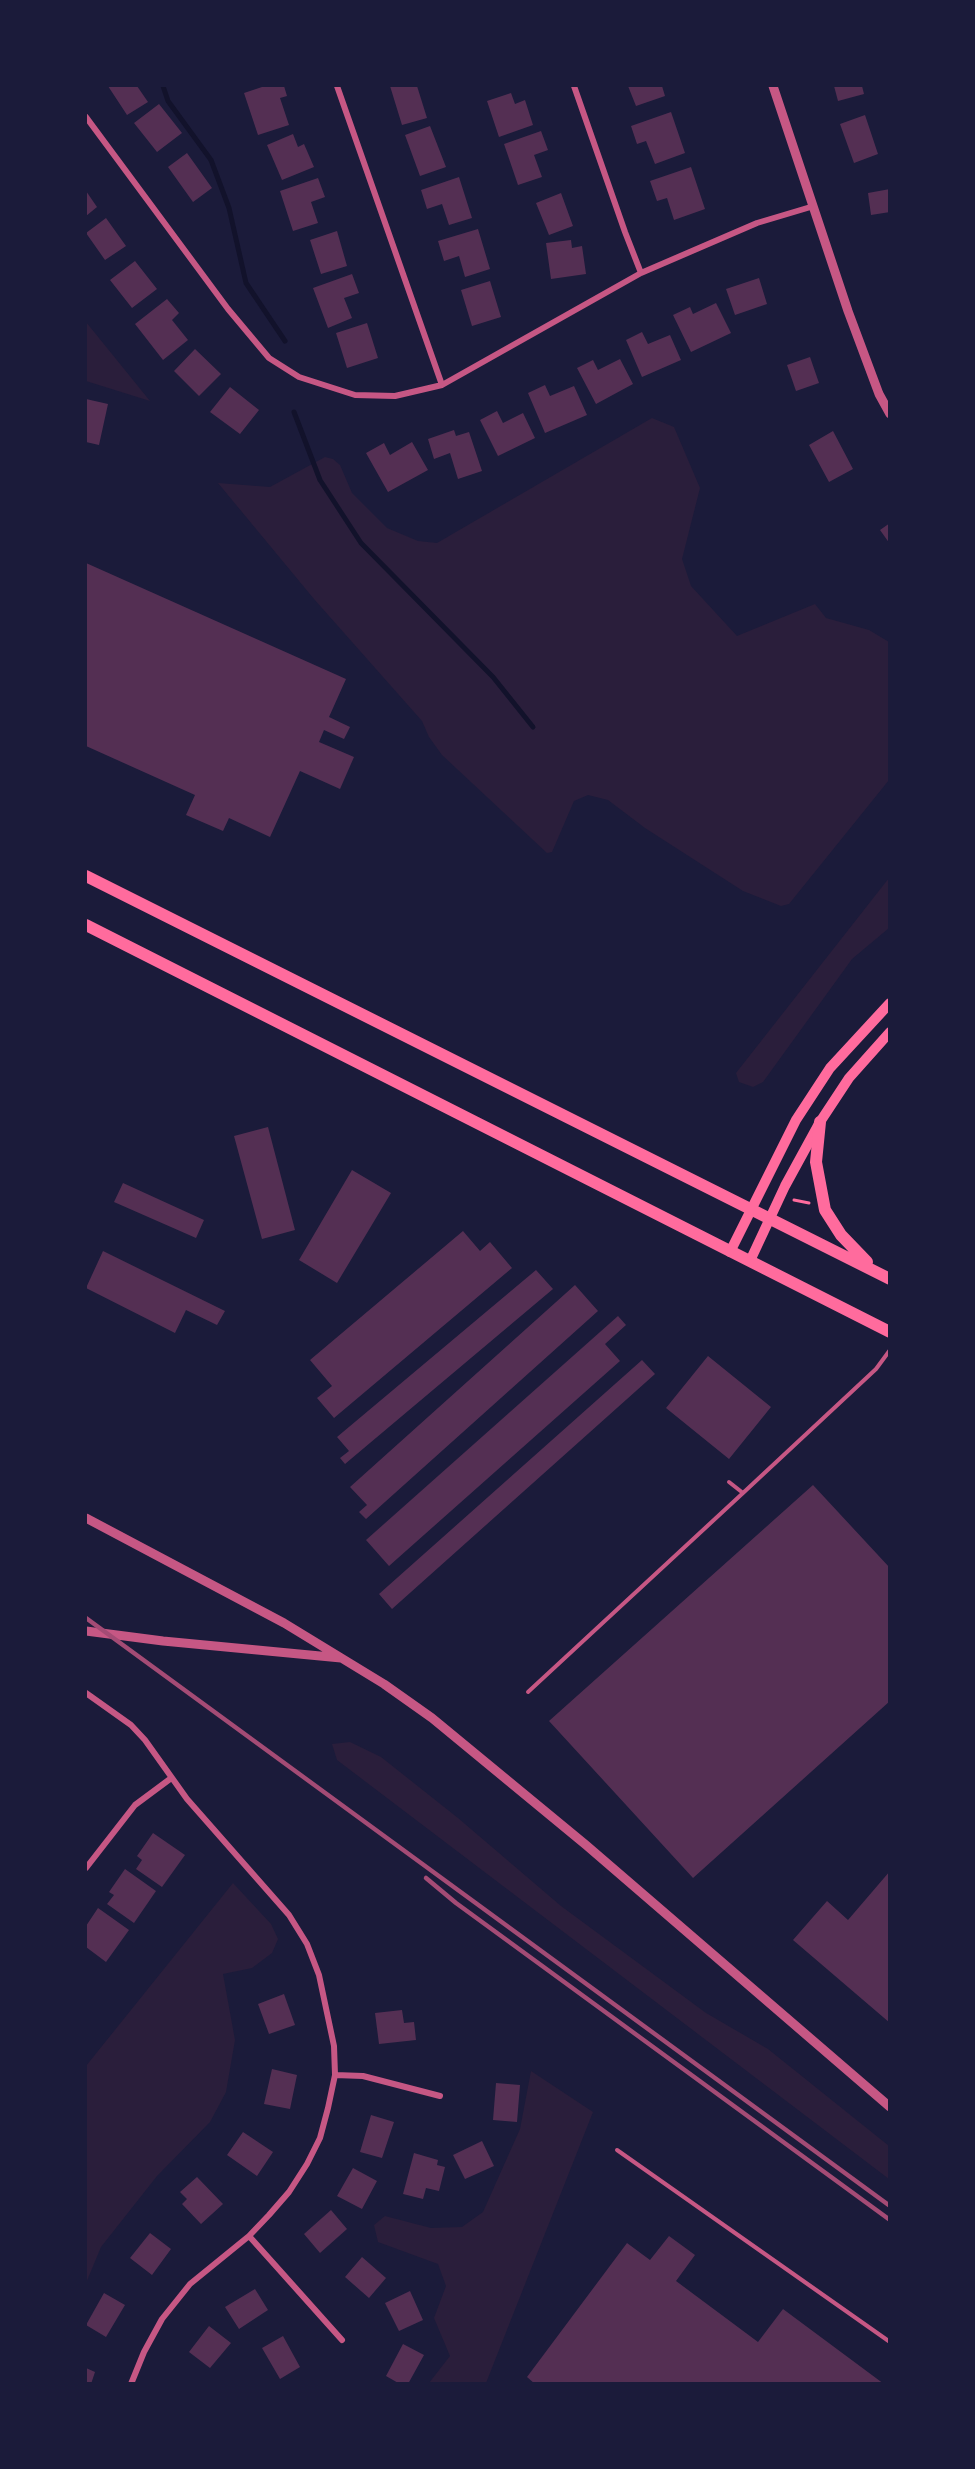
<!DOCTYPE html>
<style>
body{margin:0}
#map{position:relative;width:975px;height:2469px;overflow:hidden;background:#1b1b3a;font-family:"PT Serif",serif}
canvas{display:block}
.frame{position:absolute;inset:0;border:87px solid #1b1b3a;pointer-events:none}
</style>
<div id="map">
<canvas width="975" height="2469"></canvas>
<div class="frame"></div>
</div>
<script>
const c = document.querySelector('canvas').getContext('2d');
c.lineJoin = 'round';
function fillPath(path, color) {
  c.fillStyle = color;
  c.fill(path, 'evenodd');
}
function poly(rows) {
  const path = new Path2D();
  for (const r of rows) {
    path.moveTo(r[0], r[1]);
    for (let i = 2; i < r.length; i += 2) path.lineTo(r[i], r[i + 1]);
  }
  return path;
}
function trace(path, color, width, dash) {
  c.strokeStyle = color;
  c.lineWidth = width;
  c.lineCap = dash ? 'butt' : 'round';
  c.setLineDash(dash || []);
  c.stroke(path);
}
fillPath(poly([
 [86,322,150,401,86,381],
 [652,418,674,427,700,488,682,559,691,586,737,636,815,604,826,618,869,630,889,642,889,780,789,904,781,906,743,891,645,828,608,800,588,795,574,801,552,852,547,853,442,755,429,737,422,721,314,599,218,483,270,487,325,457,333,459,340,465,352,493,387,528,418,541,437,543],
 [889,878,889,928,852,959,763,1082,753,1087,739,1082,736,1073],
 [350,1742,381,1757,458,1818,561,1906,706,2013,768,2049,889,2146,889,2179,337,1760,332,1744],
 [233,1883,271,1924,278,1939,272,1953,252,1968,223,1974,235,2040,226,2092,210,2122,157,2176,101,2247,86,2283,86,2066],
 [531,2071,593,2112,486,2383,429,2383,450,2356,434,2318,446,2286,438,2264,378,2242,374,2225,385,2216,431,2228,462,2227,483,2212,520,2129]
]), '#2a1e3b');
trace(poly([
 [163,86,168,101,211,160,229,208,246,283,285,341],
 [294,412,320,480,361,543,493,677,533,727]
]), '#12122b', 5);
fillPath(poly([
 [108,86,137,86,148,102,127,115],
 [265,86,284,86,287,96,280,98,289,125,258,135,244,93],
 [390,86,417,86,427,118,402,125],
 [628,86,662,86,665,96,636,106],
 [834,86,862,86,864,94,838,101],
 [511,93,515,104,525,100,533,125,499,137,487,101],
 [159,104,182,133,157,152,134,123],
 [671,112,685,153,655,164,646,141,637,144,631,126],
 [865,115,878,154,854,163,840,124],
 [430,126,446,167,420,176,405,135],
 [541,131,548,150,534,155,542,177,518,185,504,144],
 [293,134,298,147,304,144,314,167,282,180,267,145],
 [187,153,212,188,193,202,168,167],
 [691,167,705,209,674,220,667,198,657,201,650,181],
 [459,177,472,218,449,225,442,204,427,209,421,190],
 [318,178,325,197,311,202,318,223,293,231,280,191],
 [890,189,890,212,871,215,868,193],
 [86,191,97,207,86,216],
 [561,193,573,226,549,235,536,203],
 [106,218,126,246,105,260,86,233],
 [478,229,490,269,465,277,459,256,444,261,438,241],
 [337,231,347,266,321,274,310,240],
 [571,240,572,248,582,246,586,274,551,279,546,243],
 [135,261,157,289,132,308,110,280],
 [352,274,359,293,344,298,352,318,328,328,313,288],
 [759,278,767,304,735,315,726,289],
 [490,281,501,317,472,326,461,290],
 [167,299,179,313,172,320,188,340,163,360,135,324],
 [716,303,731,333,691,352,673,315,690,307,693,314],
 [367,323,378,358,347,368,336,333],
 [642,332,648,344,670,335,681,360,642,377,626,340],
 [195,349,221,374,199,396,174,371],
 [810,357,819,383,796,391,787,365],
 [620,359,633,384,596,404,577,368,593,360,598,370],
 [545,385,550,396,574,386,587,415,545,433,528,393],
 [230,387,259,410,240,434,210,412],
 [86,399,108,404,99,445,86,442],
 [497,411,503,423,523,413,535,438,498,456,480,420],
 [454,430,456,436,469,432,482,471,458,479,450,453,434,459,428,439],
 [833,431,853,469,829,482,809,445],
 [412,442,428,470,388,492,366,453,384,443,390,455],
 [890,523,890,544,880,530],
 [86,563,346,679,329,717,350,727,344,739,324,730,319,742,354,757,340,789,300,771,270,837,229,818,223,831,186,815,195,795,86,746],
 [268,1127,295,1230,262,1239,234,1136],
 [352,1170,391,1193,337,1283,299,1260],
 [123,1183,204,1220,196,1238,114,1202],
 [463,1231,480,1251,490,1242,512,1268,334,1418,317,1398,332,1386,310,1360],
 [103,1251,225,1311,217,1325,186,1310,175,1333,86,1288],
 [536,1270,553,1289,345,1464,340,1458,349,1451,337,1437],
 [575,1285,598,1311,366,1519,359,1512,367,1505,350,1487],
 [618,1316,626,1325,605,1344,620,1361,389,1566,366,1540],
 [708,1356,771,1407,729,1459,666,1408],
 [642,1360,655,1374,392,1609,379,1594],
 [813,1485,890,1568,890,1701,693,1878,549,1721],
 [153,1833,185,1855,162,1887,136,1869,142,1860,137,1856],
 [125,1869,156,1891,134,1923,107,1904,114,1895,109,1892],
 [890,1871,890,2023,793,1940,827,1901,848,1920],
 [98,1908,129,1930,106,1962,86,1947,86,1926],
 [284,1994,295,2025,269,2034,258,2004],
 [402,2010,404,2023,414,2022,416,2040,379,2044,375,2013],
 [272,2069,297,2075,290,2109,264,2104],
 [496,2083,520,2085,517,2122,493,2120],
 [371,2115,394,2122,382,2158,360,2152],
 [243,2132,273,2152,257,2176,227,2155],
 [482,2141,494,2166,465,2179,453,2155],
 [414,2153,438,2160,437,2165,445,2167,439,2191,426,2188,423,2199,403,2194],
 [353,2168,377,2181,362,2209,337,2196],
 [197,2177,223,2204,201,2224,182,2204,187,2199,180,2192],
 [331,2210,347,2229,320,2253,304,2234],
 [150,2233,171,2249,152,2275,130,2258],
 [669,2236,695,2255,676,2281,758,2342,783,2309,884,2384,535,2384,527,2377,627,2243,650,2260],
 [362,2257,386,2278,369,2298,345,2277],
 [255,2289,268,2310,239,2329,225,2307],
 [410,2291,423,2320,399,2331,385,2303],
 [104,2293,125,2305,106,2337,86,2325],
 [209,2326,231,2343,210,2368,189,2352],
 [283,2336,300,2367,280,2379,262,2348],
 [403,2344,424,2355,408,2384,400,2384,386,2376],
 [86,2368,95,2372,91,2384,86,2384]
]), '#542f53');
trace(poly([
 [794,1200,809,1203]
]), '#ff6b9d', 3);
trace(poly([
 [729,1482,743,1493,876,1369,890,1350],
 [528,1692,743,1493],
 [617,2150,890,2342]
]), '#c65784', 4);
trace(poly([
 [337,86,442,385],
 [574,86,625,232,641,273],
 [86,117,228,309,269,358,299,377,355,395,395,396,442,385,641,273,757,223,814,206],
 [86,1693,131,1725,145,1740,187,1799,289,1915,307,1944,319,1975,334,2046,335,2075,328,2108,320,2138,307,2164,289,2192,269,2215,249,2236,190,2284,162,2319,144,2352,131,2384],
 [86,1868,135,1805,170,1779],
 [335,2075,363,2076,440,2096],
 [249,2236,342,2340]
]), '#c65784', 6);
trace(poly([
 [773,86,848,311,879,394,890,414],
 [86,1518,284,1623,384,1684,432,1718,586,1845,890,2107],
 [86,1631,163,1641,341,1658]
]), '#c65784', 9);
trace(poly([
 [730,1252,796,1120,830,1068,890,1003],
 [750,1261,785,1186,820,1122,849,1078,890,1032]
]), '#ff6b9d', 10);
trace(poly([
 [86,876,890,1279],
 [86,925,890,1332],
 [820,1122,816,1162,825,1210,841,1235,867,1262]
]), '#ff6b9d', 12);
trace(poly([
 [86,1618,890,2206],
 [426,1878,456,1903,890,2220]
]), '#a44b75', 4.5);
</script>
